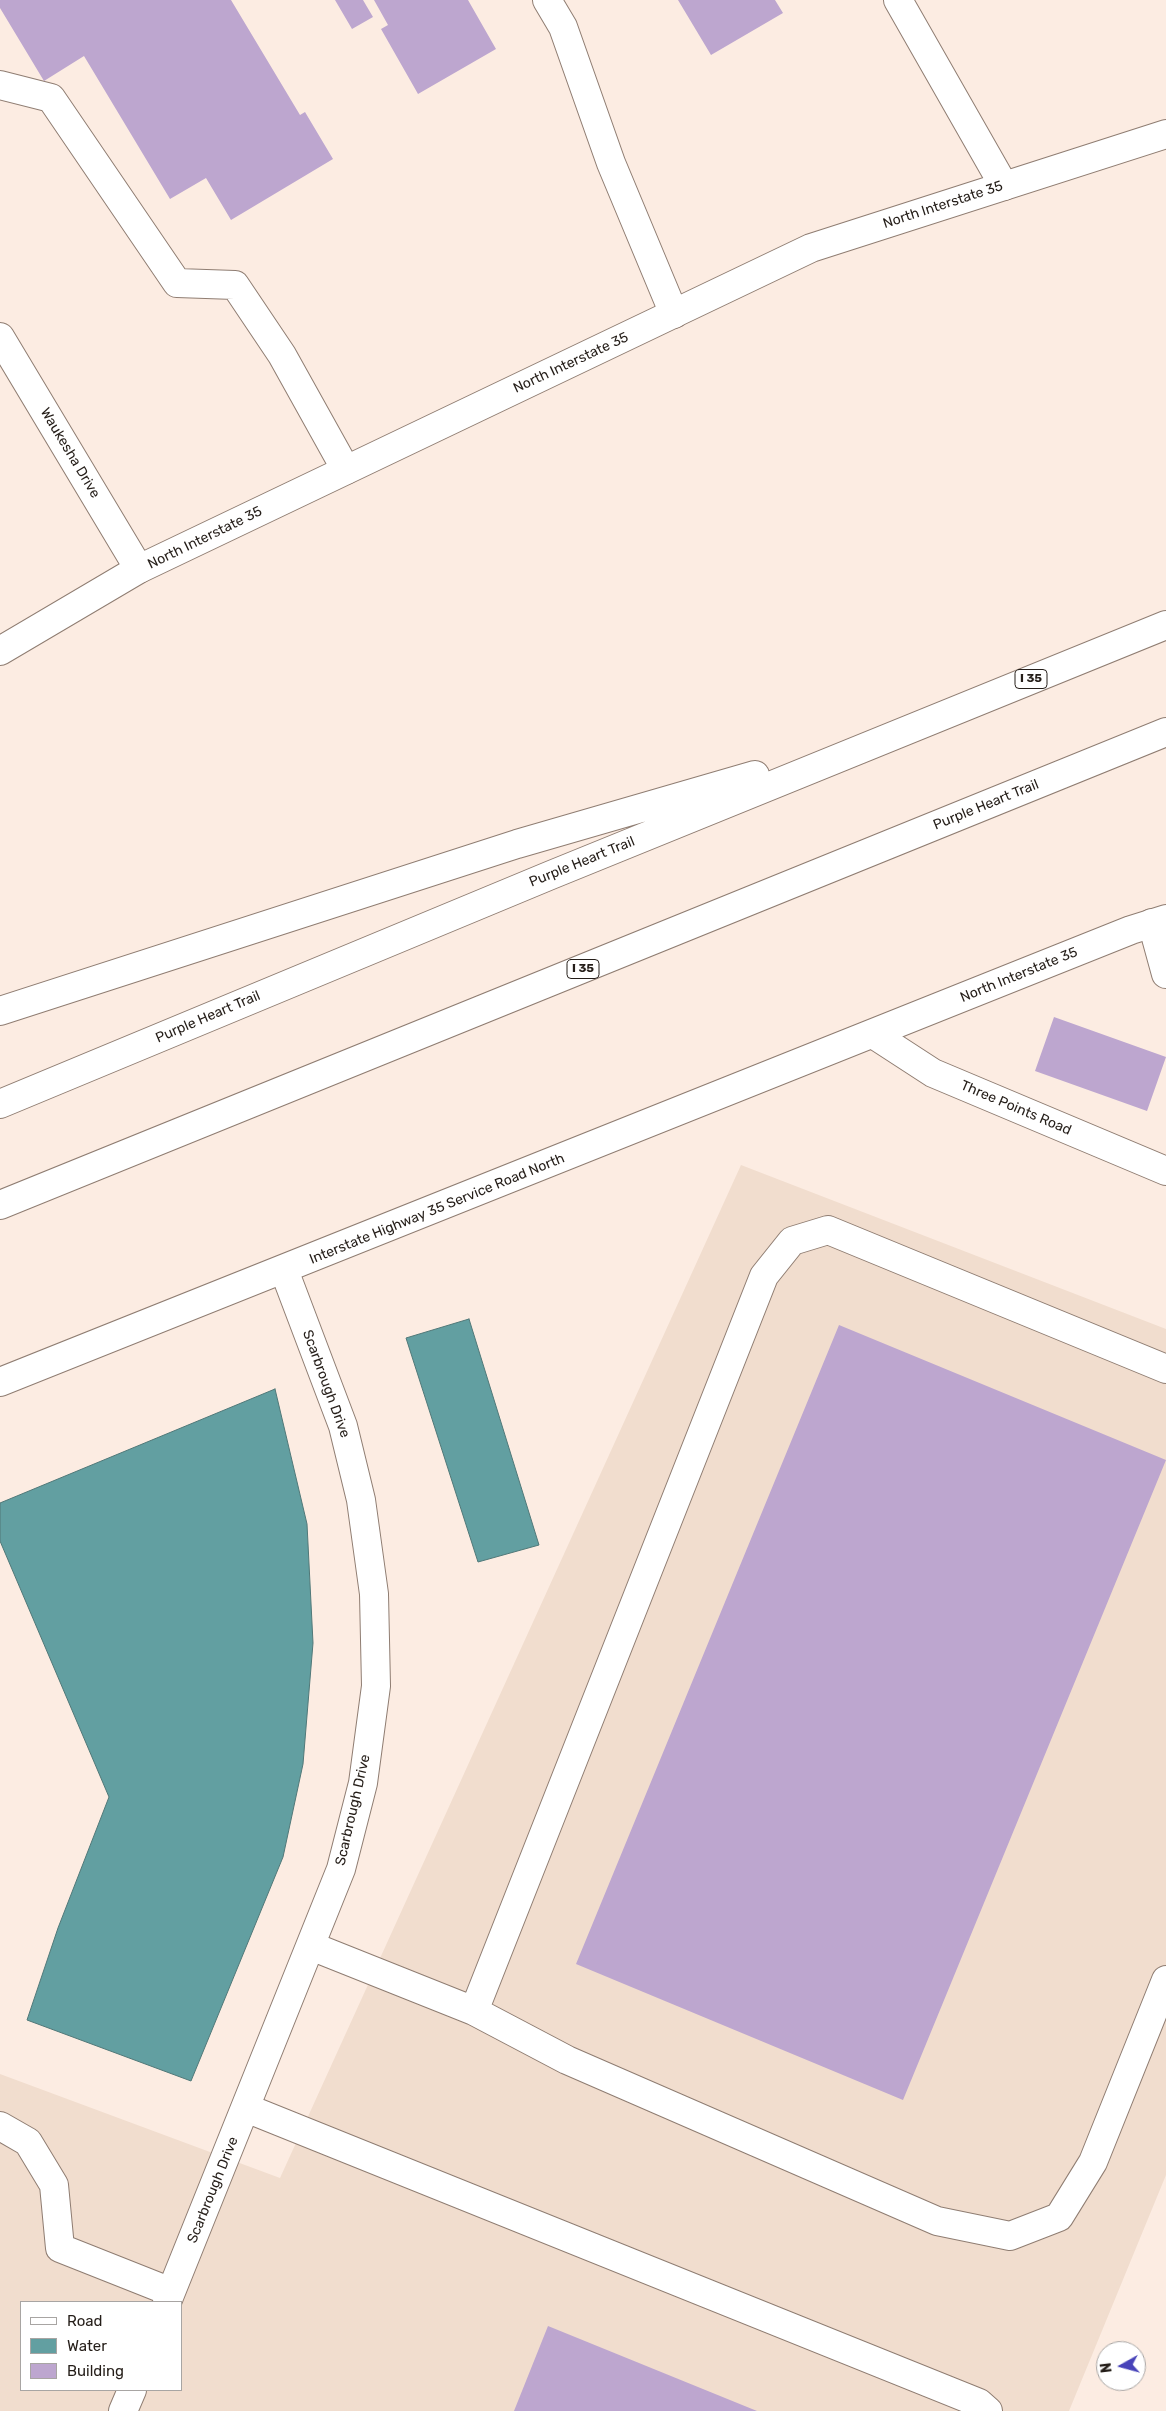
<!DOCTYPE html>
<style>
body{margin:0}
#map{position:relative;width:1166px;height:2411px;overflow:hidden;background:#fcece2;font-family:Rubik,sans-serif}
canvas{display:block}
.legend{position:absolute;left:20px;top:2301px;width:162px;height:90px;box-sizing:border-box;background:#fff;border:1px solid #a8a5a3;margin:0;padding:6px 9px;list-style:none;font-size:15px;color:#251e19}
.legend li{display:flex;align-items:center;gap:10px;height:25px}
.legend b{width:25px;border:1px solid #a8a5a3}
.north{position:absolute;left:1096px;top:2341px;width:50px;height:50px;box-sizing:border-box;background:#fff;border:1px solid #a8a5a3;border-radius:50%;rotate:263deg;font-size:14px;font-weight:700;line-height:20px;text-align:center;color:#251e19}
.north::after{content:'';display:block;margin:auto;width:18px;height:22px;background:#4843b9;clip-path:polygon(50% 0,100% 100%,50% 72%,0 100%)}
</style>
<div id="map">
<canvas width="1166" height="2411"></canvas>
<ul class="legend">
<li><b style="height:6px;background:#fff"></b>Road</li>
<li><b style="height:14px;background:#629fa1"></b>Water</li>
<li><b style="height:14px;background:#bda6cf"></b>Building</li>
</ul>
<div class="north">N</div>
</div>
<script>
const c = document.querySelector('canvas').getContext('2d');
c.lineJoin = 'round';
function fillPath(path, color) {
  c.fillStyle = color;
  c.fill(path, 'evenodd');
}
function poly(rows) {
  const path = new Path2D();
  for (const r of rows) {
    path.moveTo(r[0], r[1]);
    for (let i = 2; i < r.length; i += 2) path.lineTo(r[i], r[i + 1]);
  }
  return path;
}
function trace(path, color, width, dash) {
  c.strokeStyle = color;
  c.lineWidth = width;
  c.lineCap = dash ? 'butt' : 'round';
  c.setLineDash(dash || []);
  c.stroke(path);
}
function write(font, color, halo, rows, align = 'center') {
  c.font = font + ' Rubik,sans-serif';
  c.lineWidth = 4;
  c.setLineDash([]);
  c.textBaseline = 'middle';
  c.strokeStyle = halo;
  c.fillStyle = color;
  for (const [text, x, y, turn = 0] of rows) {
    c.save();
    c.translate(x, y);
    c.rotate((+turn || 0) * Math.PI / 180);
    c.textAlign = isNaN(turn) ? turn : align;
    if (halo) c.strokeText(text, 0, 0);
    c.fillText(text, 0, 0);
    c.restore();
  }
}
fillPath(poly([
 [741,1165,1166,1329,1166,2175,1069,2411,0,2411,0,2074,280,2178],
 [21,2302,181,2302,181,2390,21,2390]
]), '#f1ddce');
const water = poly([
 [469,1319,539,1545,478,1562,406,1338,469,1319],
 [275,1389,307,1524,313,1643,303,1764,283,1857,191,2081,27,2020,58,1928,109,1797,0,1541,0,1503,275,1389]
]);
fillPath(water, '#629fa1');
trace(water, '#507878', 1);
fillPath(poly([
 [0,0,231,0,300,115,305,112,333,159,231,220,206,178,170,199,84,56,44,81,0,8],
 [335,0,363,0,373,17,352,29],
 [374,0,468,0,496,49,418,94,381,29,388,25],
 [678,0,775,0,783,13,711,55],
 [1054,1017,1166,1057,1147,1111,1035,1071],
 [839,1325,1166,1460,903,2100,576,1964],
 [548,2326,757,2411,514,2411]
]), '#bda6cf');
const minor = poly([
 [547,0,563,27,611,163,674,314],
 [898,0,1004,186],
 [0,85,51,98,177,283,235,285,282,355,346,470],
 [0,337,139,569],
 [1152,923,1166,974],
 [873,1034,933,1073,1166,1171],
 [311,1946,474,2011,764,1276,792,1241,828,1230,1166,1369],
 [474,2011,567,2060,937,2221,1010,2236,1059,2217,1093,2162,1166,1980],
 [246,2108,979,2403,988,2411],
 [0,2126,28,2142,54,2185,60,2248,171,2292],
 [167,2302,341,1869,363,1783,376,1686,374,1594,361,1500,343,1426,284,1270],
 [123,2411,132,2390]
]);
const major = poly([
 [0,651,139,569,811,248,1166,134],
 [0,1382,1131,930,1166,919]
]);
const highway = poly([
 [0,1011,517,844,755,775],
 [0,1104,551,875,1166,625],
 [0,1205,1166,732]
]);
trace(minor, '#8f7d72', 30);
trace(major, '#8f7d72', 30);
trace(highway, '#8f7d72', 30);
trace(minor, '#fff', 28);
trace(major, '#fff', 28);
trace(highway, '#fff', 28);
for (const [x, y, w] of [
 [1031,679,32],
 [583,969,32]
]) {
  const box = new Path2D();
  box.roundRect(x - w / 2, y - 9.5, w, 19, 4);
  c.fillStyle = '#fff';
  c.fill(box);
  trace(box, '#251e19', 1);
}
write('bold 12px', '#251e19', null, [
 ["I 35",1031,679],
 ["I 35",583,969]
]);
write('14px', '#251e19', '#fff', [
 ["North Interstate 35",943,205,-18],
 ["North Interstate 35",571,363,-25],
 ["Waukesha Drive",70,453,59],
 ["North Interstate 35",205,538,-26],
 ["Purple Heart Trail",986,805,-22],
 ["Purple Heart Trail",582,862,-22],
 ["North Interstate 35",1019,975,-22],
 ["Purple Heart Trail",208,1017,-23],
 ["Three Points Road",1016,1108,23],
 ["Interstate Highway 35 Service Road North",437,1209,-22],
 ["Scarbrough Drive",326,1384,70],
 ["Scarbrough Drive",353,1810,-77],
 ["Scarbrough Drive",213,2190,-68]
]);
</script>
